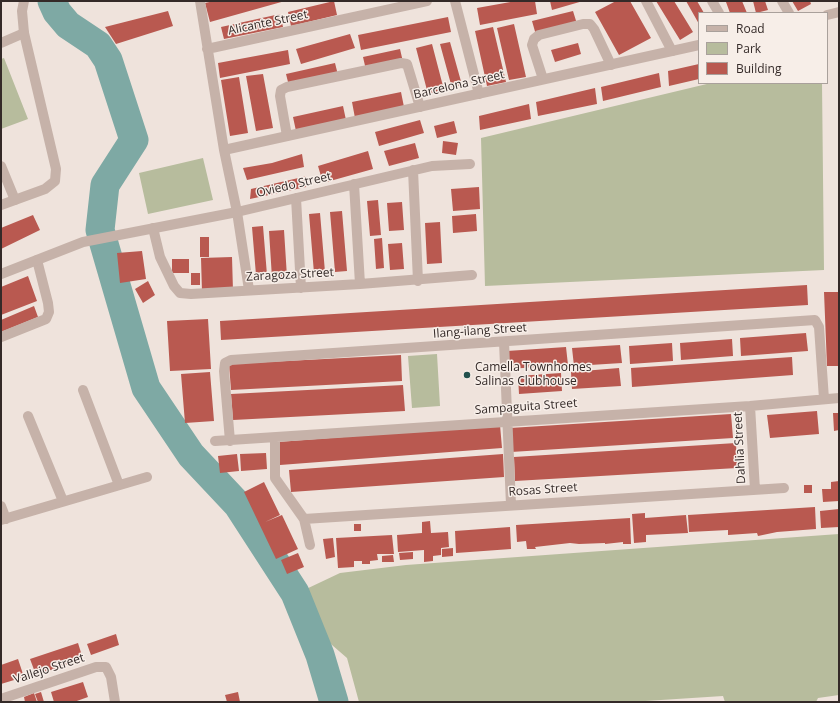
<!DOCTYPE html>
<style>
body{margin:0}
#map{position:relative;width:840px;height:703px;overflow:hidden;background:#efe3dc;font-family:"Open Sans",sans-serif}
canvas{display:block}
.frame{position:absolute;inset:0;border:2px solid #342a28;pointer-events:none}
.legend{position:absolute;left:698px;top:12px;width:130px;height:72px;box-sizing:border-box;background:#f7eee8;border:1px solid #a9a09b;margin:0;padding:5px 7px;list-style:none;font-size:12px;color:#342a28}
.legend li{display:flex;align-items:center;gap:8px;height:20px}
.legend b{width:20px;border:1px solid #a9a09b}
</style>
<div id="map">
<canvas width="840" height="703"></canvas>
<div class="frame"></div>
<ul class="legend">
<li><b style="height:5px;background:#c6b2a9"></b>Road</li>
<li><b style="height:11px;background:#b7bc9d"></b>Park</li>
<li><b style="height:11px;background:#b95950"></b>Building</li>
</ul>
</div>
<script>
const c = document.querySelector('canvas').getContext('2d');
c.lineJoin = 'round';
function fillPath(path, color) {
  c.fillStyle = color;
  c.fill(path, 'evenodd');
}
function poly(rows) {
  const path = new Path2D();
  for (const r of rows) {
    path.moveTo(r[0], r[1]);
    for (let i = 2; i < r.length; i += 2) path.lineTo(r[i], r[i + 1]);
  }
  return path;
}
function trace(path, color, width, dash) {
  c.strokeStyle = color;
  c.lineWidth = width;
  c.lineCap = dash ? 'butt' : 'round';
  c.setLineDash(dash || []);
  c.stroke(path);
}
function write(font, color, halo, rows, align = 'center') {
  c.font = font + ' "Open Sans",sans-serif';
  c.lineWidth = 3;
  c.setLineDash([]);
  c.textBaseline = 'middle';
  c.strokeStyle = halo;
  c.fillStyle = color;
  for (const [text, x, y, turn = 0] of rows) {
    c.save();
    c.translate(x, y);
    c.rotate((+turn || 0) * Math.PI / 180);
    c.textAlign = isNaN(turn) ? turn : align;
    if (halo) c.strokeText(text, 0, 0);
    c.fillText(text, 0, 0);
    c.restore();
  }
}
fillPath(poly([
 [4,58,28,119,1,129,1,59],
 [711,83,822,83,824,270,485,286,481,138],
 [203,158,213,200,148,214,139,173],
 [437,354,440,406,412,408,408,356],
 [839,534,839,695,818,698,816,702,725,702,723,696,630,702,359,702,347,658,317,632,297,631,278,577,288,577,302,591,340,573,406,565]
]), '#b7bc9d');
trace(poly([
 [52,1,57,12,68,25,98,45,108,60,134,140,105,185,100,230,146,388,191,455,238,505,295,593,320,655,334,702]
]), '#7ea9a4', 29);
fillPath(poly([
 [214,1,285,1,210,22,205,3],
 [334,1,337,15,291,26,288,12],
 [516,1,535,1,537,14,480,25,477,8],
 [550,1,583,1,552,10],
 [616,1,630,1,651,38,619,55,595,12],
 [656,1,674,1,693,32,680,40],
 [686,1,697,1,704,13,699,13,699,24],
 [729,1,742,1,747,13,730,13,726,2],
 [753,1,765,1,768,10,756,13],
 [792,1,810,1,811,4,798,11],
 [168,11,173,26,116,44,105,27],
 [573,11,577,24,536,35,532,21],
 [280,14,283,27,224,39,221,27],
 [448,17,451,32,361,50,358,35],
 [514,24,526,77,509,80,497,28],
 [493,27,506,82,487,86,475,31],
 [350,34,355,48,301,64,296,49],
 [450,42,462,85,452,88,440,44],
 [578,43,581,54,555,62,551,50],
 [432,44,444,90,428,94,416,48],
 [400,49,403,62,366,70,363,57],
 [288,50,290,64,220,78,218,63],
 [335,63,338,75,289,86,286,74],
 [699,64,699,79,669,86,668,71],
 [659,73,661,87,603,101,601,87],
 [263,74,273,128,256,131,246,76],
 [239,77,248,133,230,136,221,80],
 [595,88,597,104,538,116,536,102],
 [401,92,404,107,355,118,352,102],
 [529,104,531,119,480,130,479,116],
 [343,106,346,120,296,131,293,117],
 [420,120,424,133,379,146,375,132],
 [454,121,457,133,437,138,434,126],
 [443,141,458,143,456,155,442,153],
 [415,143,419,158,389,166,384,151],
 [368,151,373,169,323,183,318,166],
 [302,154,304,167,247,180,243,168,272,163],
 [307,176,306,187,250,199,251,189],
 [479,187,480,209,453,211,451,189],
 [378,200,381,235,370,236,367,201],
 [402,202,404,230,389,231,387,203],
 [342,211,347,271,335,272,330,212],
 [320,213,325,272,314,273,309,214],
 [476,214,477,231,453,233,452,216],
 [33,215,40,230,1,249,1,228],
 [440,222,442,263,427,264,425,223],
 [263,226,267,275,256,275,252,227],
 [284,230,287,277,272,278,269,231],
 [200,237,209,237,209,257,200,257],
 [382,238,384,268,376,269,374,239],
 [402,243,404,269,390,270,388,244],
 [142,251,146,279,120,283,117,253],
 [232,257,233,291,202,292,201,258],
 [172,259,189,259,189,273,172,273],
 [191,273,200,273,200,285,191,285],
 [28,276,37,301,1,315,1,287],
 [148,281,155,295,143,303,135,289],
 [807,285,808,305,221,340,220,321],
 [824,292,839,292,839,366,827,366],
 [34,306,38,317,1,332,1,320],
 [208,319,211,369,170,371,167,321],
 [806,333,808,351,741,356,740,338],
 [732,339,733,356,681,360,680,343],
 [672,343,673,361,630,364,629,346],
 [620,345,622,363,574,366,572,348],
 [566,347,568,365,508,369,507,351],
 [401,355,402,381,231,390,229,364],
 [792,357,793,375,632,387,631,368],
 [619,368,621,386,572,389,571,372],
 [210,372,214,421,185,423,181,374],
 [561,373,562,391,519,394,518,376],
 [403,385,405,411,233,420,231,394],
 [817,411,819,434,770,438,767,415],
 [833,413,839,413,839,430,834,431],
 [731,414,733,438,511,452,510,428],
 [500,425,502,448,280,465,278,442],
 [736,443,737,468,515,481,514,457],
 [266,453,267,469,241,471,240,454],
 [237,454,239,471,220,473,218,456],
 [503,454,504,477,291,492,289,470],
 [839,481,839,501,823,502,822,489,831,489,831,482],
 [264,482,280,515,265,522,282,515,298,549,276,559,244,492],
 [804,485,812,485,812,493,804,493],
 [815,507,816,529,777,532,758,536,757,533,728,535,728,530,689,532,688,515],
 [839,509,839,527,821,528,820,511],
 [645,513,645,518,686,515,688,533,646,535,646,542,634,543,632,514],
 [630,518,631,544,623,544,623,542,605,544,605,543,579,544,570,543,535,547,536,549,527,549,526,541,517,542,516,525],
 [430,521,431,533,448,532,449,547,441,548,441,555,433,556,433,561,424,562,424,550,398,552,397,535,422,533,422,522],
 [354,524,361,524,361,531,354,531],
 [510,527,511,549,456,553,455,531],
 [392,535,394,554,377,554,378,560,370,561,370,564,362,564,362,561,354,561,354,567,338,568,336,538],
 [333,538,335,557,326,559,323,539],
 [453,548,453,556,442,557,442,549],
 [413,552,413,559,400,560,399,553],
 [298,553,304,567,287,574,281,560],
 [393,555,394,562,382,562,382,556],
 [116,634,119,645,91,655,87,644],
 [78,643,83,659,36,675,30,659],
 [18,659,24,677,1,684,1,665],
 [83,682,88,697,74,702,54,702,51,692],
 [41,692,44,702,38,702,35,694],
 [238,692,240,702,227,702,225,695],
 [34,693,37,702,25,702,24,697]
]), '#b95950');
trace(poly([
 [455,1,479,94],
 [646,1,672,51],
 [712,1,719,13],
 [782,1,789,13],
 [1,43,24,33],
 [543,79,532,45,534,39,539,35,583,24,590,24,594,29,611,65],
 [287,136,280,96,281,90,287,87,401,63,407,64,420,107],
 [1,166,15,200],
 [413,170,418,281],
 [354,184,360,284],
 [296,198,301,288],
 [153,228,160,257,174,286,180,293,191,294,360,284,472,275],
 [249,290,237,212,432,166,470,164],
 [1,337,46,319,49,312,48,303,37,260],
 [504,342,511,505],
 [83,390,119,485],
 [750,406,755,490],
 [28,416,63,501],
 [275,438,275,478,304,519,310,545],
 [215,441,750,406,839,398],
 [230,441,224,371,225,363,231,360,815,320,819,327,824,399],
 [1,506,6,519],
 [304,519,784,488],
 [1,520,147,477],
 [1,699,96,667,106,667,111,677,115,702]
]), '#c6b2a9', 10);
trace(poly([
 [827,15,839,12],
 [207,49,427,1],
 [224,150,699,45],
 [1,205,45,189,55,181,56,169,24,33,22,11,24,1],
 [1,274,83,242,237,212,224,150,200,1]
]), '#c6b2a9', 10);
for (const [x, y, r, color] of [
 [467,375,4,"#22514d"]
]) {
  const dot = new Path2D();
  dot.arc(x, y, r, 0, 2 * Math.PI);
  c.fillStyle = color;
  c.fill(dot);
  trace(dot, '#f7eee8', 1.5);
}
write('12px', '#342a28', '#f7eee8', [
 ["Alicante Street",268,23,-12],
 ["Barcelona Street",459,85,-13],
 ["Oviedo Street",294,185,-13],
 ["Zaragoza Street",290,275,-3],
 ["Ilang-ilang Street",480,331,-4],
 ["Sampaguita Street",526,407,-4],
 ["Dahlia Street",740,448,-93],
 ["Rosas Street",543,490,-4],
 ["Vallejo Street",49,669,-18]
]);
write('12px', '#342a28', '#f7eee8', [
 ["Camella Townhomes",475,368],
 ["Salinas Clubhouse",475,382]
], 'left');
</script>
